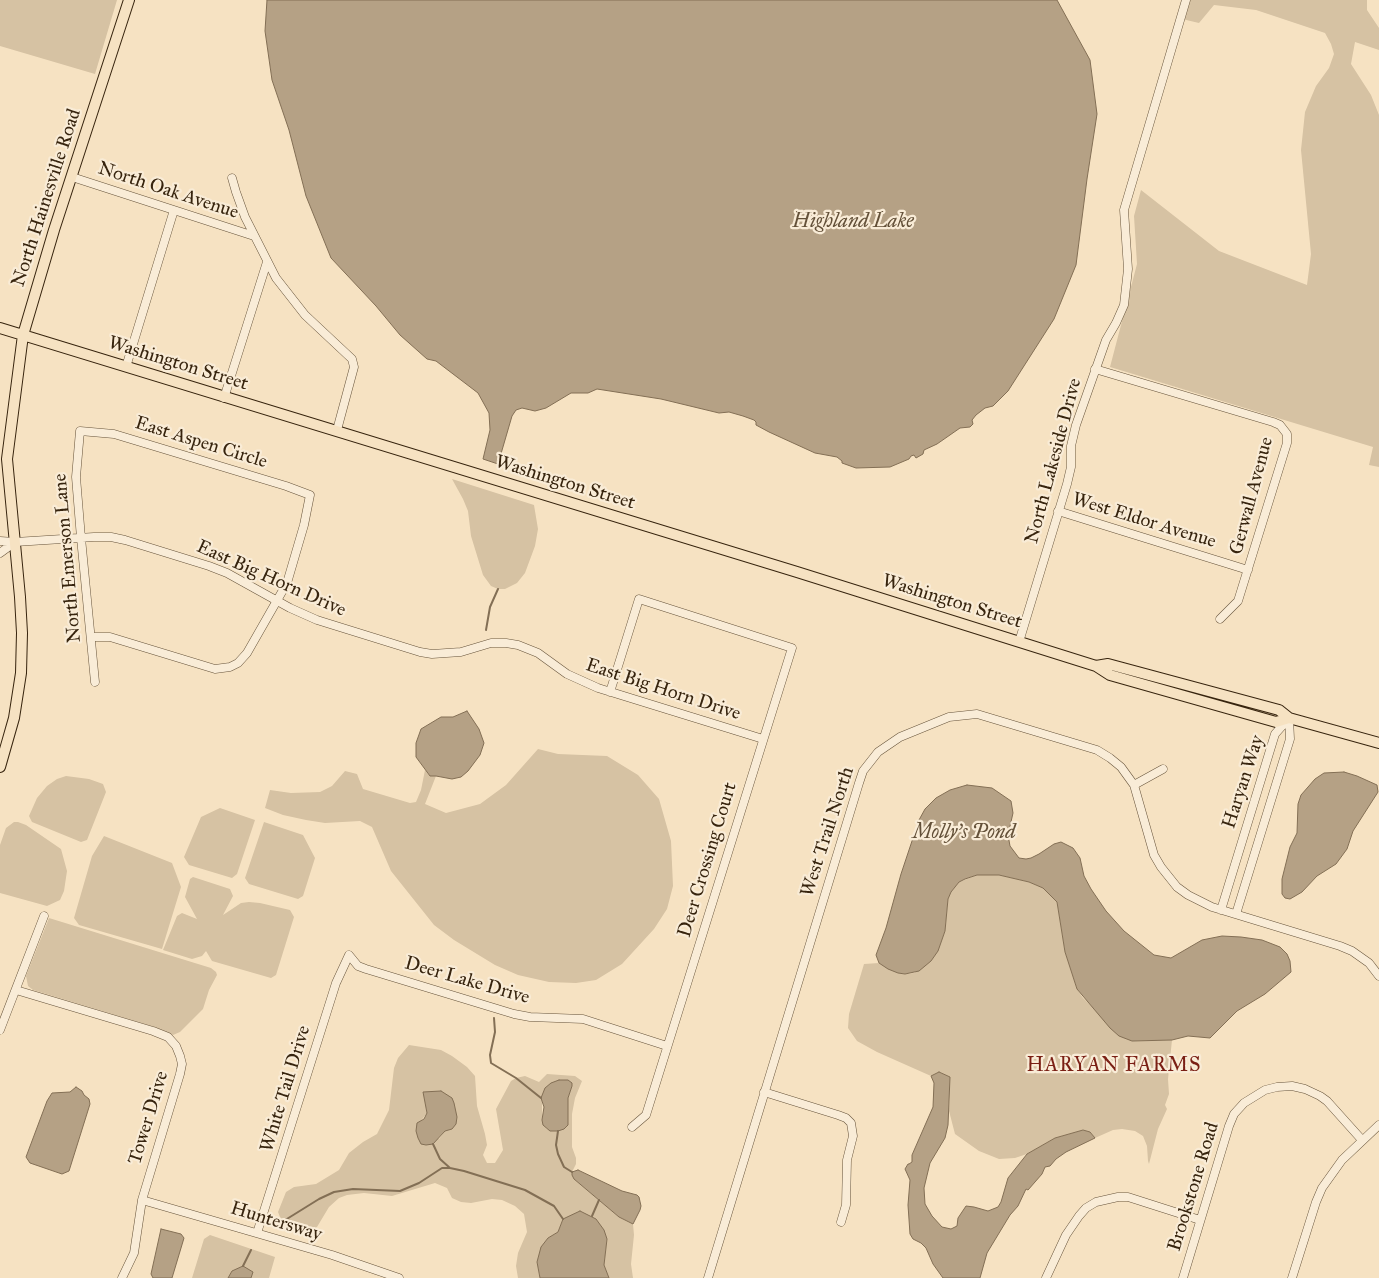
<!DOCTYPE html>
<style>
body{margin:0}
canvas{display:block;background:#f6e2c2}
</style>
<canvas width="1379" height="1278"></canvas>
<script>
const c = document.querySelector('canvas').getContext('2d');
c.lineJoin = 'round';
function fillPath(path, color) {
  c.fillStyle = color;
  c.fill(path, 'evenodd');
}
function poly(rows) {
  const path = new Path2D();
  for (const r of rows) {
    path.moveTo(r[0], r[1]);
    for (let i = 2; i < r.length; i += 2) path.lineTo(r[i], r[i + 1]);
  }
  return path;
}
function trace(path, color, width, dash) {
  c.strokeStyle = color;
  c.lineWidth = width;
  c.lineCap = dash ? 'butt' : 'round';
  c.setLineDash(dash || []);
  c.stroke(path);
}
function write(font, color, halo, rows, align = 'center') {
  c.font = font + ' "IM FELL Great Primer",serif';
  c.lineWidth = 4.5;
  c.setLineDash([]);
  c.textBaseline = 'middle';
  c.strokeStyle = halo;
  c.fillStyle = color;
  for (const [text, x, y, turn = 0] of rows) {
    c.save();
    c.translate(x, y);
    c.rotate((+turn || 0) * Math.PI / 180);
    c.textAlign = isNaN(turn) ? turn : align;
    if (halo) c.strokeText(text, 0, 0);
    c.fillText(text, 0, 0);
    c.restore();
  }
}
fillPath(poly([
 [0,0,117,0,95,74,0,46],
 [1187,0,1367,0,1367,10,1379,28,1379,50,1355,42,1351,64,1371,95,1379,115,1379,467,1369,465,1373,447,1110,367,1137,264,1134,216,1141,190,1219,251,1307,285,1311,254,1301,150,1305,112,1316,86,1329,68,1334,54,1331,44,1325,33,1256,10,1214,5,1199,23,1182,19],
 [452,479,534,505,538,529,535,546,525,573,517,583,505,589,498,589,491,586,483,575,471,536,468,511,463,499],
 [538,749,558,754,607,756,638,775,659,799,671,841,673,886,667,909,654,929,622,964,596,980,576,983,549,982,518,975,495,965,454,940,434,925,391,871,372,827,360,821,325,823,306,820,283,815,265,808,270,790,291,793,320,792,332,786,345,771,357,774,363,789,410,803,416,802,421,790,425,770,430,776,436,776,425,804,446,813,480,804,506,785],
 [66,776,89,779,103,784,106,792,87,840,81,842,32,822,29,816,37,798,47,786,57,779],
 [220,808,255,820,237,874,232,878,189,865,184,857,201,817],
 [14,822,18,822,26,825,61,849,67,871,64,891,60,900,47,906,0,893,0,845,6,828],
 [264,822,303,835,315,858,303,896,298,899,249,884,245,878],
 [104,836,172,863,181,887,162,949,79,925,74,918,92,856],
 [977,875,999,875,1029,882,1043,888,1057,902,1065,952,1077,989,1083,998,1098,1012,1132,1041,1172,1040,1168,1079,1169,1094,1165,1105,1167,1109,1158,1129,1149,1164,1148,1161,1147,1146,1143,1136,1135,1131,1122,1129,1113,1130,1095,1138,1090,1132,1083,1130,1055,1138,1027,1154,1015,1158,999,1159,979,1151,955,1134,949,1111,950,1077,939,1072,931,1076,877,1052,857,1041,848,1028,849,1014,864,964,879,963,898,973,905,974,914,973,931,961,938,950,945,931,948,899,951,892,959,882],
 [193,877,230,889,233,896,223,915,241,903,249,902,260,903,290,910,294,917,276,975,271,978,212,961,206,951,202,956,192,959,163,950,177,916,182,913,197,919,185,897,190,879],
 [49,918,211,968,216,972,217,975,209,990,203,1009,180,1032,173,1035,155,1027,33,990,28,986,26,976],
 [409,1045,441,1050,452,1056,467,1067,475,1076,477,1106,485,1134,487,1145,483,1155,487,1163,495,1163,503,1150,496,1109,511,1081,516,1078,525,1076,539,1082,547,1074,575,1076,582,1081,575,1098,572,1114,572,1147,576,1158,576,1164,572,1172,574,1179,619,1217,633,1224,634,1235,631,1264,633,1278,609,1278,604,1265,607,1239,563,1219,558,1232,548,1238,537,1262,540,1278,518,1278,516,1266,518,1253,527,1232,524,1214,515,1206,502,1200,492,1199,471,1203,461,1202,452,1198,447,1188,435,1183,392,1196,364,1193,347,1195,339,1198,329,1207,317,1227,309,1232,304,1233,289,1227,282,1222,278,1212,286,1192,294,1187,316,1184,339,1170,349,1153,363,1142,377,1134,389,1110,394,1068,398,1058],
 [572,1086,568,1098,568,1125,547,1129,542,1120,542,1101],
 [454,1103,452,1129,445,1131,439,1139,420,1122,427,1113,426,1106],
 [210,1235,275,1257,269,1278,251,1278,252,1272,232,1271,228,1278,192,1278,204,1239]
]), '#d6c2a3');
const water = poly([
 [267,0,1057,0,1090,60,1097,114,1087,179,1076,265,1054,319,1008,391,993,406,985,408,976,415,972,420,973,424,970,427,960,428,937,444,924,450,923,454,916,458,914,455,911,456,909,459,890,467,856,468,842,463,842,461,837,457,815,453,769,432,756,425,756,422,754,420,743,416,729,412,719,413,661,399,597,389,588,393,571,393,546,408,535,411,522,408,516,410,512,416,498,464,483,459,490,430,489,413,478,393,436,361,427,359,400,335,376,306,331,258,306,196,289,130,272,80,265,31,267,0],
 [467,711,479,729,484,743,480,755,468,771,461,777,452,779,436,776,430,776,416,757,416,743,421,729,441,717,453,717,467,711],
 [1344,772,1357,776,1377,785,1378,792,1353,831,1347,849,1336,864,1317,876,1302,892,1290,899,1285,898,1282,894,1282,879,1290,847,1297,833,1298,804,1301,795,1315,779,1324,773,1344,772],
 [967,785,992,788,1011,801,1013,813,1008,835,1010,846,1019,858,1026,859,1031,858,1039,854,1054,844,1061,842,1073,848,1080,858,1084,876,1091,889,1106,911,1124,931,1154,955,1171,958,1202,940,1222,936,1241,937,1262,940,1280,947,1287,954,1290,961,1291,972,1265,994,1237,1011,1210,1038,1188,1036,1172,1040,1132,1041,1119,1036,1110,1028,1077,989,1065,952,1057,902,1043,888,1029,882,999,875,977,875,965,879,959,882,951,892,948,899,945,931,938,951,931,961,919,971,905,974,898,973,888,969,879,963,876,955,886,928,901,874,919,820,925,809,936,798,950,790,967,785],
 [939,1072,950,1077,948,1125,945,1138,930,1163,924,1188,925,1204,932,1216,942,1227,951,1229,957,1226,958,1218,966,1206,974,1207,988,1211,998,1207,1001,1202,1008,1178,1027,1154,1055,1138,1083,1130,1090,1132,1095,1138,1066,1152,1056,1159,1050,1166,1045,1167,1042,1174,1028,1190,1026,1189,1018,1206,1010,1215,987,1253,980,1278,943,1278,933,1264,926,1248,921,1243,913,1239,910,1234,908,1205,910,1180,905,1169,908,1164,909,1164,912,1162,912,1155,933,1107,934,1083,931,1076,939,1072],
 [559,1080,568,1080,572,1083,572,1086,568,1098,568,1125,564,1129,558,1131,550,1131,543,1125,542,1120,544,1107,541,1098,545,1088,551,1083,559,1080],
 [76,1087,82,1091,84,1095,89,1099,90,1104,69,1171,62,1174,30,1163,26,1157,47,1101,52,1093,70,1092,76,1087],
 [441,1091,452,1098,454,1103,457,1117,456,1124,452,1129,445,1131,433,1144,426,1145,421,1144,418,1138,416,1131,417,1123,424,1119,427,1113,423,1092,441,1091],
 [578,1170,622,1191,637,1195,639,1197,641,1206,640,1210,633,1224,619,1217,574,1179,572,1175,572,1172,578,1170],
 [580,1211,596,1219,604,1230,607,1239,604,1265,609,1278,540,1278,537,1262,541,1247,548,1238,558,1232,563,1219,580,1211],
 [161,1229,181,1234,184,1238,172,1278,153,1278,151,1274,161,1229],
 [243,1266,253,1272,251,1278,228,1278,232,1271,243,1266]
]);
fillPath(water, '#b5a185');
trace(water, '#836f55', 1);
trace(poly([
 [486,630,490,607,498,589],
 [494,1018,495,1032,490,1055,491,1063,516,1078,541,1098],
 [558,1131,556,1145,558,1154,564,1167,572,1172],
 [433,1144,440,1159,450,1168],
 [592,1216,599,1200],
 [282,1222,319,1199,334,1192,353,1189,400,1191,419,1183,442,1168,450,1168,464,1171,525,1190,554,1206,563,1219],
 [243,1266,251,1250]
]), '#836f55', 2);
const minor = poly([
 [72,177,254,236],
 [232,178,236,192,245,217,276,278,305,315,352,359,354,367,337,430],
 [126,367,174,210],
 [1095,369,1273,422,1280,425,1287,434,1287,443,1238,601,1220,619],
 [224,398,267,262],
 [1058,511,1248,570],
 [0,541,15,542,94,537,111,537,125,540,209,566,227,573,290,608,317,620,420,652,432,654,461,652,491,643,506,643,518,645,538,653,567,674,598,688,763,739],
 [0,553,15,542],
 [91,637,110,637,215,669,230,667,238,663,247,653,287,583,304,525,310,495,286,486,114,434,80,431,76,477,81,538,95,682],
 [1019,642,1067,484,1071,467,1071,446,1076,425,1106,340,1116,323,1124,305,1128,269,1124,210,1186,0],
 [610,692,639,599,792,648,646,1115,632,1127],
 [1134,785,1163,769],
 [1221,910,1275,734,1289,718],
 [1236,914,1290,739,1289,718],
 [16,990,153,1031,168,1037,176,1046,180,1056,182,1064,180,1074,142,1200,134,1253,122,1278],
 [0,1030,44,916],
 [764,1092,838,1115,846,1118,851,1123,853,1136,847,1160,846,1205,841,1222],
 [142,1200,332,1255,399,1278],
 [257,1233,336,983,349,955,358,966,366,969,514,1014,530,1017,583,1019,667,1046],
 [708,1278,859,783,863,771,878,752,900,737,949,717,977,714,1097,750,1110,758,1121,767,1134,785,1154,855,1161,867,1177,887,1188,895,1212,907,1340,946,1352,951,1369,963,1379,976],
 [1046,1278,1066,1235,1079,1216,1086,1208,1096,1202,1118,1197,1128,1197,1200,1220],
 [1183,1278,1229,1126,1234,1114,1244,1103,1265,1090,1277,1087,1292,1086,1305,1089,1320,1096,1327,1101,1362,1140],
 [1292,1278,1316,1202,1322,1188,1342,1160,1379,1125]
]);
const major = poly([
 [0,328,797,572,1096,666,1110,675,1276,722,1289,718],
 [1096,666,1108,664,1279,710,1289,718,1379,743],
 [0,767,14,718,21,673,22,633,20,597,7,459,23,335,54,230,129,0]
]);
trace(minor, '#67543b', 9);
trace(major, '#37240e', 12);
trace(minor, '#f9ecd7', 8);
trace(major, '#f6e2c2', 10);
write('19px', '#37240e', '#f9ecd7', [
 ["North Oak Avenue",168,191,18],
 ["North Hainesville Road",47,198,-72],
 ["Washington Street",178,364,17],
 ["East Aspen Circle",201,443,17],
 ["North Lakeside Drive",1054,461,-75],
 ["Washington Street",565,483,17],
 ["Gerwall Avenue",1252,496,-75],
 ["West Eldor Avenue",1144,521,17],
 ["North Emerson Lane",68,558,-95],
 ["East Big Horn Drive",271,579,24],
 ["Washington Street",952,602,17],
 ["East Big Horn Drive",663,690,18],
 ["Haryan Way",1244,782,-72],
 ["West Trail North",828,832,-72],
 ["Deer Crossing Court",708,860,-73],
 ["Deer Lake Drive",467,981,16],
 ["White Tail Drive",286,1089,-73],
 ["Tower Drive",149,1118,-73],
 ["Brookstone Road",1194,1187,-73],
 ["Huntersway",276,1222,17]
]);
write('italic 20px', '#635038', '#f9ecd7', [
 ["Highland Lake",853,222],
 ["Molly's Pond",964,833]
]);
c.letterSpacing = '1px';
write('20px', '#7a1f14', '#f9ecd7', [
 ["HARYAN FARMS",1114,1066]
]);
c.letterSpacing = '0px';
</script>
